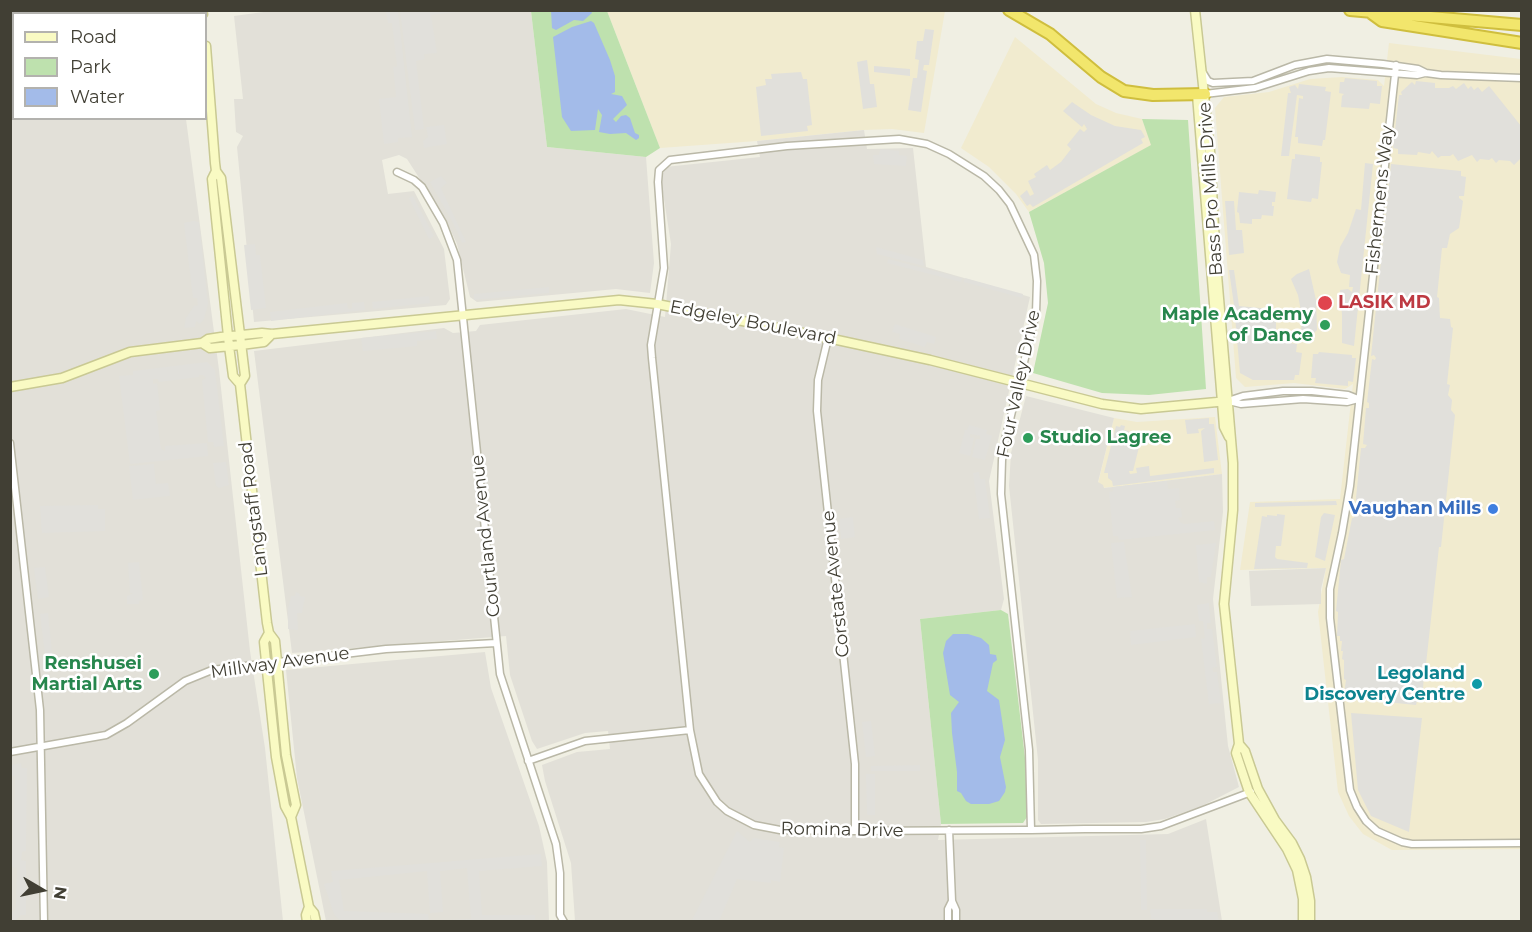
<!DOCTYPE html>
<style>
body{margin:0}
#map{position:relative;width:1532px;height:932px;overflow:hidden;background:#f0efe3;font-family:Montserrat,sans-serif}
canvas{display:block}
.frame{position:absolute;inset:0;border:12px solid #413f34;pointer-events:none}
.legend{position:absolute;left:12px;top:12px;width:195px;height:108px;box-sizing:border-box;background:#fff;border:2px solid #b3b2ae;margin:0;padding:8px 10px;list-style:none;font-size:18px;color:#413f34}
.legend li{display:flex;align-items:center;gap:12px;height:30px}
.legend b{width:30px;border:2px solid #b3b2ae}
.north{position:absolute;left:12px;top:860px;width:60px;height:60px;-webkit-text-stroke:4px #fff;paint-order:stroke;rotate:99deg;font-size:16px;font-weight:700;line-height:24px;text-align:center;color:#413f34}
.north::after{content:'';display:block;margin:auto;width:21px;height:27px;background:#413f34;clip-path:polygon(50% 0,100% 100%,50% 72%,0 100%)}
</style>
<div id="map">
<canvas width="1532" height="932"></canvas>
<div class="frame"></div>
<ul class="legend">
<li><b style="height:8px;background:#f9fac3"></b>Road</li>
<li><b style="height:16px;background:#bee1ae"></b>Park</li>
<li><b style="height:16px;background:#a3bbe9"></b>Water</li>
</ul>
<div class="north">N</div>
</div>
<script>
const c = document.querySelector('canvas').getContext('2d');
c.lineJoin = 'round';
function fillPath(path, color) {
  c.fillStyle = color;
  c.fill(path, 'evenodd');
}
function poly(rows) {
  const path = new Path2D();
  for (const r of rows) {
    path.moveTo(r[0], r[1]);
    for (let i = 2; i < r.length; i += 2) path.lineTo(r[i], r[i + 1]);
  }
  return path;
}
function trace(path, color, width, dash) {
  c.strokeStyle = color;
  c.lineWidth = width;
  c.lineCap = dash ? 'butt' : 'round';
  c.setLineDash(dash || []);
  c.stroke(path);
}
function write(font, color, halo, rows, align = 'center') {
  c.font = font + ' Montserrat,sans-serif';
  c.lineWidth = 5;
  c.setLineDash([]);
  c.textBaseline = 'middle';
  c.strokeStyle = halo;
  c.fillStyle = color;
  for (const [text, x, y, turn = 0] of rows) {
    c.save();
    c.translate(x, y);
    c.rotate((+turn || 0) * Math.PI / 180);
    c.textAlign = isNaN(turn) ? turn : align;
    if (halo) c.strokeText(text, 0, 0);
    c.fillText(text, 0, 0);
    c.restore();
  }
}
fillPath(poly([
 [607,11,945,11,924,133,892,129,864,130,757,141,660,148],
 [1015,37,1096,104,1116,113,1142,119,1152,145,1029,212,1016,194,989,167,961,148],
 [1389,43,1521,59,1521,849,1392,850,1363,834,1349,816,1338,792,1318,612,1326,568,1240,570,1250,502,1340,499,1353,384,1345,389,1294,383,1245,387,1236,378,1215,108,1224,97,1269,92,1310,79,1342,77,1378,80,1384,86],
 [1215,417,1222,474,1103,488,1098,483,1114,418,1137,422]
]), '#f1ebcf');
fillPath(poly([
 [278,10,531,11,547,147,646,157,654,263,650,293,616,289,477,302,470,297,457,244,445,218,407,159,399,155,382,160,388,194,414,191,444,249,450,299,446,305,254,322,237,147,243,136,236,132,234,99,243,99,234,16],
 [10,58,13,59,14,118,186,119,219,370,250,651,265,748,283,921,11,921],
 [864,130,867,149,913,148,926,267,1030,297,989,481,1004,599,1001,610,920,619,941,824,938,840,1168,834,1206,819,1222,921,575,921,571,863,545,781,542,765,577,752,610,749,608,731,585,733,537,749,532,741,510,675,506,636,292,653,254,351,444,328,453,333,476,331,480,325,626,309,665,317,671,244,661,180,665,167,760,157,757,141],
 [1026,396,1114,418,1098,482,1103,485,1104,488,1222,474,1223,512,1213,599,1228,746,1239,787,1202,806,1165,819,1146,822,1041,824,1038,820,1038,760,1009,486,1011,453],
 [1326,568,1321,589,1321,604,1251,606,1249,571],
 [485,652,491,688,539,826,547,862,549,921,326,921,297,778,286,670]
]), '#e2e0d8');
fillPath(poly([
 [531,11,607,11,660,148,646,157,547,147],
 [1142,119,1188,120,1206,389,1149,395,1102,393,1033,373,1048,303,1044,263,1029,212,1151,145],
 [1001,610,1008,614,1026,766,1027,817,1023,823,941,824,920,619]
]), '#bee1ae');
fillPath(poly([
 [386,11,398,11,412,137,398,138,398,142,384,144,379,99,396,97,393,67,397,66,392,23,388,23],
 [400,11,466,11,431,15,437,53,424,54,425,59,416,61,424,129,415,130],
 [925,29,934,30,929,65,924,65,923,70,927,71,921,112,908,110,913,78,917,78,919,60,915,59,917,41,923,41],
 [867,60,870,84,874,84,877,107,863,109,857,62],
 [874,66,910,69,910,76,874,72],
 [801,72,803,79,807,79,812,125,807,126,808,131,761,136,756,87,766,85,765,79,772,79,771,74],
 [1345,78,1377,81,1377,86,1382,86,1380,104,1370,103,1369,109,1341,107,1342,96,1344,94,1339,93,1340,82,1344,82],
 [1416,81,1435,83,1435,88,1449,88,1453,86,1456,89,1464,83,1468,89,1471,86,1474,90,1478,87,1482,92,1489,86,1521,126,1521,158,1514,165,1510,161,1499,160,1496,163,1492,158,1489,160,1480,159,1477,162,1472,155,1458,161,1453,154,1450,156,1441,156,1438,158,1432,151,1430,154,1418,152,1417,155,1398,154,1398,149,1393,148,1399,95,1402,95,1401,92,1412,82,1415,85],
 [1299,84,1326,87,1325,91,1331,92,1325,140,1323,140,1322,146,1298,143,1298,137,1295,137,1299,98,1303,99,1303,96,1297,95,1289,156,1281,156,1288,93,1291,93,1289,87,1295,85,1298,89],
 [1072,102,1091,115,1115,126,1141,130,1145,137,1141,139,1143,143,1033,207,1030,204,1027,206,1020,196,1027,190,1030,196,1034,194,1028,181,1036,177,1034,174,1047,165,1050,170,1061,162,1071,149,1067,145,1080,129,1084,132,1087,129,1084,124,1082,127,1063,111],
 [444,125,447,144,424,148,423,141,428,137,426,127],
 [880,149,899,151,899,155,907,156,906,166,874,164,873,155,879,155],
 [1295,154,1320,157,1320,162,1322,162,1318,199,1312,198,1311,202,1287,199,1292,159,1295,159],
 [1365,163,1373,164,1354,346,1342,343,1342,315,1340,290,1348,289,1352,292,1353,287,1349,287,1350,275,1341,273,1337,262,1340,247,1348,233,1356,209,1361,210],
 [1391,164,1461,171,1461,176,1466,177,1464,196,1459,196,1459,198,1463,201,1459,228,1450,234,1447,248,1442,248,1437,297,1439,298,1440,318,1450,319,1451,327,1453,328,1447,384,1450,385,1448,395,1452,400,1451,410,1455,415,1441,547,1439,547,1425,673,1421,675,1424,675,1422,701,1417,701,1416,705,1346,698,1346,695,1344,694,1346,680,1344,679,1344,660,1342,659,1343,651,1341,651,1342,641,1340,641,1340,636,1337,636,1338,612,1336,611,1341,560,1344,559,1352,518,1354,518,1361,448,1365,448,1367,445,1363,444,1366,408,1369,408,1369,403,1367,402,1372,359,1375,360,1376,358,1374,355,1371,356],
 [441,176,447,183,441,188,466,242,462,243,454,225,430,182],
 [1259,190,1276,192,1275,202,1272,202,1272,206,1274,206,1273,216,1262,215,1261,219,1252,219,1252,224,1240,223,1239,213,1237,212,1239,192,1258,194],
 [413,196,434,236,429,239,409,198],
 [1225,201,1234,201,1236,230,1242,230,1244,253,1229,255],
 [193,221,199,222,208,304,204,319,200,324,196,321,195,327,184,328,186,318,194,306,198,305,197,298,193,298,184,223],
 [255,244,256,255,260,255,266,308,251,310,244,245],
 [876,247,923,260,924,266,877,254],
 [888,259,962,278,961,282,887,263],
 [1309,269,1316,300,1317,330,1309,338,1301,331,1302,317,1298,295,1291,279,1297,274],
 [1229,270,1234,270,1239,306,1271,309,1270,313,1276,314,1276,338,1272,338,1272,341,1297,344,1296,352,1302,353,1299,375,1295,375,1294,380,1253,380,1240,373,1234,305],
 [965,278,1023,294,1022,298,964,282],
 [549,287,549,293,474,300,474,294],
 [429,296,430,303,373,309,372,302],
 [364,302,365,310,271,321,270,312,347,303,348,309,352,308,352,303],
 [895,324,936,337,934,344,927,342,925,347,899,339,900,334,892,332],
 [436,331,437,339,417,341,417,346,363,351,361,338],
 [1319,352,1352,355,1352,358,1356,358,1353,382,1348,381,1348,386,1315,383,1316,378,1311,378,1313,354,1318,354],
 [207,362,215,370,224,446,214,447,213,442,208,442,202,380,206,378,203,375,199,375,199,377,159,382,158,379,153,379,153,384,157,383,160,410,156,411,161,449,165,451,165,446,207,443,208,456,130,464,119,376,133,375,133,371],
 [1209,418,1209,424,1214,424,1218,460,1204,462,1201,431,1205,428,1198,429,1199,433,1187,434,1185,420],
 [969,425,987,430,986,434,992,436,985,460,972,457,976,439,980,439,980,436,970,434,970,437,974,438,970,456,959,453,965,430,967,430],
 [1121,425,1125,426,1124,430,1129,431,1128,435,1131,436,1136,442,1140,443,1133,471,1129,471,1130,474,1137,473,1136,468,1149,466,1150,476,1214,468,1214,473,1113,486,1112,481,1108,478,1108,473,1104,473,1116,426,1120,427],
 [226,462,229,485,219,488,216,486,213,463],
 [154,464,156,484,168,483,170,496,133,500,129,466],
 [979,472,980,479,985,479,990,518,979,519,973,473],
 [1167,481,1168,489,1179,488,1180,500,1175,501,1176,508,1181,508,1182,517,1178,518,1180,522,1184,524,1214,521,1215,530,1119,540,1118,536,1113,536,1109,492,1113,491,1113,487],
 [1336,501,1337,505,1255,507,1255,503],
 [98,505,98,509,105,509,105,531,42,533,40,506],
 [1324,513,1335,515,1325,561,1315,557,1321,517],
 [1277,514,1285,515,1281,546,1276,546,1275,557,1277,559,1308,563,1307,568,1254,569,1262,516,1267,517,1267,515,1277,516],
 [853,517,855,537,841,539,839,519],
 [1124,542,1132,597,1117,598,1111,543],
 [1216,543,1211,577,1207,577,1207,584,1199,582,1196,545],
 [139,562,143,600,139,601,139,604,127,604,127,596,133,593,130,593,128,563],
 [45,567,49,597,38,599,34,568],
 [296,592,300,594,299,596,305,597,302,613,297,613,298,630,288,629,288,609,291,596,295,596],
 [1209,603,1211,623,1207,623,1207,629,1212,629,1217,667,1212,668,1213,672,1217,672,1221,703,1209,704,1201,639,1205,638,1203,621,1199,621,1197,605],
 [48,613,53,662,46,663,40,614],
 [1195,624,1196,637,1131,645,1130,631],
 [1351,713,1422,718,1409,832,1371,816,1358,790],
 [871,721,875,756,866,757,862,722],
 [21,763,22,768,27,768,26,851,22,852,21,860,26,861,26,915,21,915,15,921,11,921,11,914,16,908,17,868,12,867,15,776,11,776,11,765],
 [920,765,920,771,871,771,871,766],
 [866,774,875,774,875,815,868,815,867,813],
 [737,831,750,842,753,838,780,842,779,847,784,848,780,882,771,880,771,883,737,879,719,921,694,921,692,920],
 [1140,840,1146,840,1147,910,1141,910],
 [541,854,542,866,479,871,482,915,535,915,535,921,448,921,448,920,471,919,467,868,440,871,443,912,430,913,427,871,339,880,344,911,428,914,429,921,340,921,334,914,324,884,333,882,331,871],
 [1150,909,1207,909,1207,912,1217,912,1219,921,1155,921,1155,919,1151,919]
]), '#e1e0db');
fillPath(poly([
 [551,11,591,11,592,13,583,21,574,20,556,30,552,28],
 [591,21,594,23,610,60,615,76,615,92,611,94,622,96,627,105,613,119,616,122,621,116,626,115,630,118,635,133,639,135,639,138,636,140,626,133,610,134,599,132,602,115,598,109,595,130,571,131,562,117,553,37,572,27],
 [953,634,968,634,981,638,989,645,990,654,996,655,997,660,993,663,987,691,999,700,1005,740,1000,757,1006,787,1005,792,999,801,989,804,971,804,966,801,961,793,957,791,957,772,952,733,951,713,959,702,950,695,943,653,946,641]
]), '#a3bbe9');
trace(poly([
 [145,14,154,10],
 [10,37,14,38]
]), '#a3bbe9', 1.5);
const street = poly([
 [1396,65,1350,486,1342,533,1330,589,1330,618,1350,790,1357,807,1366,821,1377,831,1402,842,1412,844,1522,843],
 [1203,73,1208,81,1213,83,1253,81,1295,65,1327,59,1383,64,1418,69,1426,73,1441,75,1522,78],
 [1205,94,1255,88,1309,71,1329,68,1417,75,1425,73],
 [397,172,414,180,422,187,443,223,457,260,500,674,556,844,560,873,560,915,564,922],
 [828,338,818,380,817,411,855,764,855,831],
 [1228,401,1243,396,1283,391,1312,391,1348,395,1358,399],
 [1229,401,1241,404,1303,399,1347,402,1358,399],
 [10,443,40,710,44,922],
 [10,752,106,735,127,723,185,681,212,670,386,649,496,643],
 [528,761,585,741,690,730],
 [949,830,952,901,956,910,956,922],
 [1031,830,1029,750,1001,494,1002,460,1005,440,1036,313,1037,281,1034,255,1010,204,999,190,984,176,949,154,927,144,899,139,787,146,670,160,659,170,658,182,664,268,651,345,652,358,690,730,699,774,717,802,727,811,754,825,780,830,855,831,1023,830,1031,830,1085,829,1141,829,1161,826,1251,792],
 [948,922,948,909,952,901]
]);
const secondary = poly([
 [193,10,194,14],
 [202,10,203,14],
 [1195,10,1210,151,1216,263,1233,463,1233,510,1224,604,1239,744,1236,753,1249,792,1287,849,1297,870,1303,899,1303,922],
 [206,46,215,163,216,171,221,178,242,351,245,376,240,384,267,623,269,633,275,641,286,755,296,805,291,817],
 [1197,95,1222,402,1224,427,1229,437],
 [216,171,212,179,229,346,233,376,240,384],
 [202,343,210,348,241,345,264,342,272,334],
 [10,387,62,378,130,352,202,343,208,339,221,337,262,333,272,334,619,300,657,304,828,338,930,360,1102,404,1141,409,1228,401],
 [269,633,264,642,276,757,285,806,291,817,309,907,314,913,316,922],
 [1239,744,1245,751,1258,789,1275,820,1292,843,1300,859,1306,877,1310,901,1310,922],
 [307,922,306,915,309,907]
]);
const highway = poly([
 [14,10,23,14],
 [1009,10,1050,34,1101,77,1124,91,1153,95,1205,94],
 [1350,10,1522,25],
 [1371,13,1382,21,1522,43]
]);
trace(street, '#bab8a7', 9);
trace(secondary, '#c9c993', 11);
trace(highway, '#cfbe3e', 14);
trace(street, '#fff', 6);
trace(secondary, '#f9fac3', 8);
trace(highway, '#f2e66c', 10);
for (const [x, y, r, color] of [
 [1325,303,8,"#e0444e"],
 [1325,325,6,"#2e9e5b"],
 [1028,438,6,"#2e9e5b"],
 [1493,509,6,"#3f7fe0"],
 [154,674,6,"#2e9e5b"],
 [1477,684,6,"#0f9aa8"]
]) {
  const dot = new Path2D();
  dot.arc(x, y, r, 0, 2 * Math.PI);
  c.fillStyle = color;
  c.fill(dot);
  trace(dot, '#fff', 2);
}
write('18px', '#413f34', '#fff', [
 ["Bass Pro Mills Drive",1211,189,-94],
 ["Fishermens Way",1380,200,-84],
 ["Edgeley Boulevard",753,323,11],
 ["Four Valley Drive",1019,384,-78],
 ["Langstaff Road",254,509,-97],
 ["Courtland Avenue",486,536,-96],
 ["Corstate Avenue",836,584,-96],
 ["Millway Avenue",280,663,-8],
 ["Romina Drive",842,830,1]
]);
write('bold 18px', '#be3a42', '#fff', [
 ["LASIK MD",1338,303]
], 'left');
write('bold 18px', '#27864d', '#fff', [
 ["Maple Academy",1313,315],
 ["of Dance",1313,336],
 ["Studio Lagree",1040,438,"left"],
 ["Renshusei",142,664],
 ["Martial Arts",142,685]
], 'right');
write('bold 18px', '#366cbe', '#fff', [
 ["Vaughan Mills",1481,509]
], 'right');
write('bold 18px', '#0d838f', '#fff', [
 ["Legoland",1465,674],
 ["Discovery Centre",1465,695]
], 'right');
</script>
